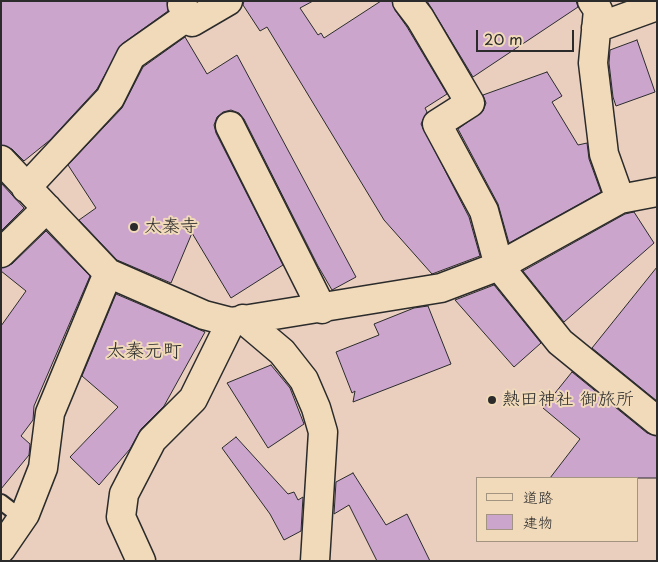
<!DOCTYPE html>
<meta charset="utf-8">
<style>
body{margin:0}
#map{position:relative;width:658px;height:562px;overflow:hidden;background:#eacfbe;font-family:"Playpen Sans","Klee One",sans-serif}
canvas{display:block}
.frame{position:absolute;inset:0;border:2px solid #2b2b2b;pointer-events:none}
.legend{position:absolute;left:476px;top:477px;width:162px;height:65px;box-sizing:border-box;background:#f1daba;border:1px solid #a29481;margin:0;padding:6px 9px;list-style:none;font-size:15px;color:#2b2b2b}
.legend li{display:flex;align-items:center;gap:10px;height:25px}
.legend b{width:25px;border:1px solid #a29481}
.scale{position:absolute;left:476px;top:30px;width:98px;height:22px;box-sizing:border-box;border:2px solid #2b2b2b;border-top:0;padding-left:6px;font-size:15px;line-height:18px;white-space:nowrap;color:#2b2b2b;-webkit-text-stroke:4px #f1daba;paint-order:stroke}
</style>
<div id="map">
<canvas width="658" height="562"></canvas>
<div class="frame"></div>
<ul class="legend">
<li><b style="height:6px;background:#f1daba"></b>道路</li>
<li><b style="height:14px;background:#cca5cd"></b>建物</li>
</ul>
<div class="scale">20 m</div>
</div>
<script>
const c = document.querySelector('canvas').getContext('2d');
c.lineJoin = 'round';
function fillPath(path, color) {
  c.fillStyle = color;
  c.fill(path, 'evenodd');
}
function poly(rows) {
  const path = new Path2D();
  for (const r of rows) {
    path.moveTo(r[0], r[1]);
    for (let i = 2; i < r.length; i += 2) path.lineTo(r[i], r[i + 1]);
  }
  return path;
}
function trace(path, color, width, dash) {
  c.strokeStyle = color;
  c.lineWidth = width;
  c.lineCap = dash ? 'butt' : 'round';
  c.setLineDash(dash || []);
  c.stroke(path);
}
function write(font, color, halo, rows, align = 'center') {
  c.font = font + ' "Playpen Sans","Klee One",sans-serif';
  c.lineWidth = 4;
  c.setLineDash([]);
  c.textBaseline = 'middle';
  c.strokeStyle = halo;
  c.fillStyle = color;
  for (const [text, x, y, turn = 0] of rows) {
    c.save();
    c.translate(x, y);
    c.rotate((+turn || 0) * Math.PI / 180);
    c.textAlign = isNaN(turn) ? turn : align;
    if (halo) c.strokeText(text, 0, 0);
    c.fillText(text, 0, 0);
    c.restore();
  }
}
const building = poly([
 [1,1,167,1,168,11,122,44,97,89,50,140,24,161,12,149,1,145,1,1],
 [244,1,313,1,300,8,318,35,321,33,324,38,381,1,392,1,395,10,407,27,447,94,425,108,427,112,421,124,469,217,480,256,432,274,384,220,267,27,260,31,243,5,244,1],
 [427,1,576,1,578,7,473,77,427,1],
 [185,37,207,74,237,55,356,277,332,290,318,266,244,119,239,113,231,110,223,112,217,117,214,125,216,133,283,265,231,298,192,233,171,283,117,260,79,220,96,208,68,165,122,108,143,67,185,37],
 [637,40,655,92,616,106,613,97,609,63,610,50,637,40],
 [547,72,562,96,552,102,578,145,587,143,589,159,601,192,509,243,498,204,458,129,483,111,486,103,483,95,547,72],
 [1,183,24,208,1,231,1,183],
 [634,212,654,243,564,322,523,271,625,214,634,212],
 [46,231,90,276,34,406,33,420,21,436,30,444,29,455,1,489,1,326,26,291,1,271,1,268,12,264,46,231],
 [657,267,657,401,592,348,657,267],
 [494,285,541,343,514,367,455,300,494,285],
 [116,294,205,332,164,406,141,429,130,449,99,485,70,457,118,407,82,376,116,294],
 [428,306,451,364,353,402,355,391,352,393,336,352,379,335,374,324,414,308,428,306],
 [271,365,290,388,304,424,268,448,227,383,271,365],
 [572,372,647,433,657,436,657,478,550,478,580,439,543,408,572,372],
 [236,437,288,494,294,492,298,500,303,497,301,531,284,540,270,514,222,448,236,437],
 [353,473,386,525,407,514,430,561,377,561,349,505,334,514,336,482,353,473]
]);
fillPath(building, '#cca5cd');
trace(building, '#2b2b2b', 1);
const lane = poly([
 [1,502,22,518]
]);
const street = poly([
 [407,1,420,18,470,103,437,124,484,211,499,266,560,342,657,421],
 [592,1,598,10,593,63,604,154,620,199],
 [182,5,192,22,228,1],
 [596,28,657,6],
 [230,126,322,309],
 [1,160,108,273,204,315,231,322,441,288,499,266,620,199,657,192],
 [26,188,110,98,131,56,188,16],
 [1,253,47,208],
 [243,319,282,352,304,380,316,408,323,432,315,561],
 [1,549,25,514,43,468,50,413,108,273],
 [141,561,121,517,124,494,152,440,193,399,231,322]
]);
trace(lane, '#2b2b2b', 18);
trace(street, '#2b2b2b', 31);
trace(lane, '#f1daba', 14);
trace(street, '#f1daba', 28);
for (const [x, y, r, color] of [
 [134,227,5,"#2b2b2b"],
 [492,400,5,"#2b2b2b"]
]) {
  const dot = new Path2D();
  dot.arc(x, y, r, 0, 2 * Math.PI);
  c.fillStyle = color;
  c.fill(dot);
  trace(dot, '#f1daba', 2);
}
write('18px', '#2b2b2b', '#f1daba', [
 ["太秦寺",144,227],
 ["熱田神社 御旅所",502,400]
], 'left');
write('19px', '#2b2b2b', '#f1daba', [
 ["太秦元町",144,352]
]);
</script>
